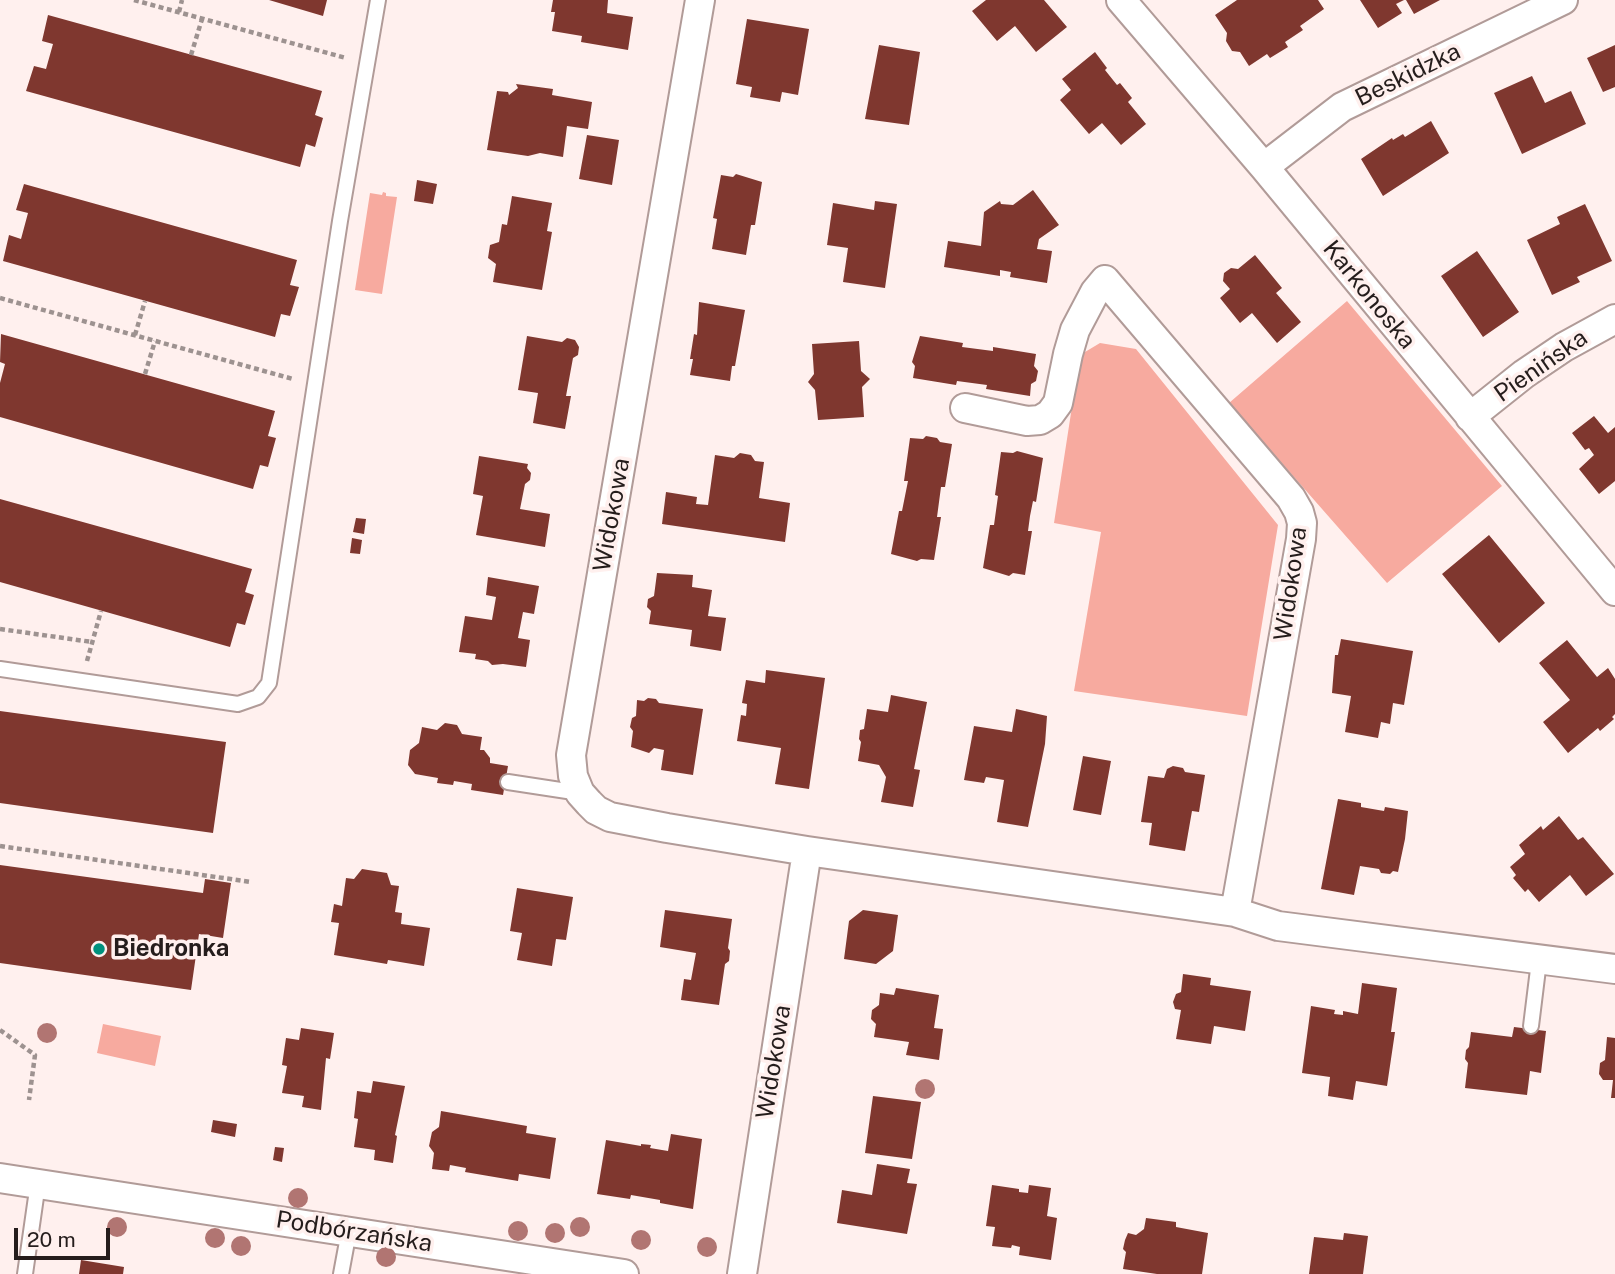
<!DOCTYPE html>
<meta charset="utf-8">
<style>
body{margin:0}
#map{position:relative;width:1615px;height:1274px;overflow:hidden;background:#fff0ee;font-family:"Public Sans",sans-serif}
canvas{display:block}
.scale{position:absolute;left:14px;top:1228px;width:96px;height:32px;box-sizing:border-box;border:4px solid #251d1c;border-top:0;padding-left:9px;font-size:21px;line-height:24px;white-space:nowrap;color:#251d1c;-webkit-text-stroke:5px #fff0ee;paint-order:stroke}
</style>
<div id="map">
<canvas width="1615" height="1274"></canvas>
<div class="scale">20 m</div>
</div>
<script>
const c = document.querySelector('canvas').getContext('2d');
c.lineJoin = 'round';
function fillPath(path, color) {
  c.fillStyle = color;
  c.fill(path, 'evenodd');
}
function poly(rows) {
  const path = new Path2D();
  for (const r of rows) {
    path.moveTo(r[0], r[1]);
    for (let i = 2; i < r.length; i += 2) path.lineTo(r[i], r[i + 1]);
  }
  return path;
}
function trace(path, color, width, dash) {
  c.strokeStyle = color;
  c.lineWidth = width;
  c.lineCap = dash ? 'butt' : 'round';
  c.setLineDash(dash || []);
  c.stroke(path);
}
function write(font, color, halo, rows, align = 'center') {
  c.font = font + ' "Public Sans",sans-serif';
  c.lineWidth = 7;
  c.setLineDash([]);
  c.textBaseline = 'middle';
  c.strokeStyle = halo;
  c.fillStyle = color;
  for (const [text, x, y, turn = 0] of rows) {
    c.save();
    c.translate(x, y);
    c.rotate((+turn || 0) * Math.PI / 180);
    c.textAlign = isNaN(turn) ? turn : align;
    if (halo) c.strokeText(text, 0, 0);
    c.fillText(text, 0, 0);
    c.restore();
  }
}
fillPath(poly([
 [383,192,386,193,386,196,397,197,382,294,355,290,370,193,382,195],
 [1347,301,1502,486,1387,583,1229,403],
 [1100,343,1136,349,1278,525,1247,716,1074,691,1101,532,1054,523,1080,355],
 [103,1024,161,1036,155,1066,97,1053]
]), '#f7aa9f');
fillPath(poly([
 [269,0,327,0,323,16],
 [553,0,608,0,607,13,633,17,628,50,581,42,582,36,552,31,555,12,551,12],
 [986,0,1044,0,1067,27,1036,52,1015,26,997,41,972,11],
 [1237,0,1318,0,1324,9,1300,26,1303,30,1285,42,1288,47,1270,58,1267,54,1249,66,1240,52,1232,51,1226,41,1227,33,1215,15],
 [1360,0,1404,0,1396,4,1402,13,1378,28],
 [1406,0,1440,0,1414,14],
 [48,15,322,91,315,115,323,118,315,147,306,144,300,167,26,91,34,66,46,69,53,44,42,41],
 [747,19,809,29,798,95,782,92,780,102,750,97,752,87,736,84],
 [879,45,920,52,909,125,865,119],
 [1615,45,1615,87,1603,92,1587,58],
 [1095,52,1107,68,1105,70,1117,85,1120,83,1132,98,1128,102,1146,124,1121,145,1102,123,1089,134,1060,100,1071,90,1062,79],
 [1532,76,1545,103,1571,91,1586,124,1522,154,1494,93],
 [516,84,553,89,552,95,592,102,588,129,567,126,563,157,540,153,528,156,487,150,497,91,508,92,509,95,518,88],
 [1431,121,1449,153,1383,196,1361,159,1392,138,1393,140,1403,134,1405,137],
 [587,135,619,140,612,185,579,179],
 [736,174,762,182,755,225,751,225,746,255,712,249,717,219,713,218,721,175,733,177],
 [417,180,437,184,433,204,414,201],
 [24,184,297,260,290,285,299,287,290,316,281,314,275,337,3,261,9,235,21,239,28,213,16,210],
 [1033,190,1059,225,1039,239,1037,249,1052,251,1047,283,1010,277,1011,272,1000,270,1000,276,944,267,948,241,981,246,984,212,1000,201,1001,204,1013,205],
 [512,196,552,203,547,231,552,232,542,290,493,282,496,264,488,258,490,245,499,242,502,224,507,225],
 [875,201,897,204,885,288,843,282,848,248,827,245,833,203,874,210],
 [1585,204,1612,261,1577,277,1580,282,1552,295,1527,240,1560,224,1557,217],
 [1477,251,1519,312,1483,337,1441,276],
 [1255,255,1282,288,1276,293,1301,322,1277,343,1252,313,1240,323,1220,298,1230,289,1223,281,1224,273,1231,268,1238,269],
 [699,302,745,310,735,366,732,366,730,381,690,375,693,359,690,359,694,334,697,335],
 [1,334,275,411,268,436,276,438,268,467,260,465,253,489,0,417,0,383,5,364,0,362],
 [527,336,562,342,567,338,575,340,579,347,578,355,573,358,566,396,571,396,565,429,533,423,538,393,518,390],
 [920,336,963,343,962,347,993,351,993,347,1036,354,1034,366,1038,371,1036,381,1031,384,1030,396,986,389,987,385,957,381,956,385,913,378,915,366,912,362],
 [859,341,861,371,870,379,862,387,864,417,818,420,815,390,808,382,814,374,812,344],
 [1594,416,1608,433,1615,427,1615,481,1599,494,1579,469,1594,455,1589,448,1585,450,1572,433],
 [926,436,937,438,940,442,952,444,945,487,941,487,937,517,941,517,934,560,921,559,917,561,891,554,899,511,902,511,908,481,904,481,910,438,923,439],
 [1017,451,1043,458,1036,502,1033,501,1030,516,1028,531,1032,531,1025,575,1013,573,1009,576,983,568,990,525,994,525,998,496,995,495,1001,452,1013,453],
 [740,453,751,455,755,461,764,462,759,498,790,503,785,542,662,524,666,492,697,497,696,504,708,505,715,455,734,458],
 [479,456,528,464,527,468,531,473,530,480,525,484,520,509,550,514,545,547,476,535,483,496,473,494],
 [0,499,252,569,245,592,254,595,245,625,237,623,230,647,0,582],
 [356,518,366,519,364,534,353,532],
 [1489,535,1545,603,1499,643,1442,574],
 [352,538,362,540,360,554,350,553],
 [657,573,693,575,692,587,712,590,708,616,726,618,721,651,690,646,692,630,649,624,651,611,647,607,648,599,654,596],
 [488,577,539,586,534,614,523,612,518,638,530,640,526,667,503,664,492,665,488,661,475,659,476,654,459,652,465,616,492,620,496,597,486,595],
 [1341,639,1413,651,1404,705,1393,703,1390,724,1381,722,1378,738,1345,732,1351,696,1332,693,1335,655,1338,655],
 [1567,640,1597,677,1608,668,1615,679,1615,714,1612,717,1614,719,1600,731,1598,728,1568,753,1543,722,1570,700,1539,663],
 [766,670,825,678,809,789,775,784,781,748,737,741,741,715,746,716,747,704,742,703,746,680,765,683],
 [891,695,927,702,914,769,920,770,913,807,881,802,886,777,879,765,858,761,861,742,859,739,860,730,864,729,867,709,888,712],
 [648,698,656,699,659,703,703,709,693,775,661,770,664,750,654,748,649,753,631,747,633,731,630,727,632,718,636,716,637,700,644,701],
 [1016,709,1047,716,1045,744,1028,827,997,822,1004,780,986,777,984,783,964,780,974,726,1012,732],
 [0,711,226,742,213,833,0,803],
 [445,723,457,725,462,734,482,737,480,750,484,750,490,758,490,763,508,766,503,795,471,790,472,784,454,781,453,785,437,783,438,778,415,774,408,765,410,750,419,743,422,727,437,730],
 [1083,756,1111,761,1101,815,1073,810],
 [1173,766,1183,768,1185,772,1205,775,1199,812,1192,811,1185,851,1149,845,1152,823,1141,822,1148,776,1164,778,1167,769],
 [1338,799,1361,803,1361,807,1384,811,1385,807,1408,811,1405,839,1398,872,1393,871,1390,874,1381,873,1379,869,1360,866,1354,895,1321,889],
 [1559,816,1578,840,1583,837,1614,874,1586,896,1570,875,1539,902,1528,889,1525,892,1513,878,1516,875,1510,867,1525,854,1519,845,1541,826,1543,830],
 [0,865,203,893,205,879,231,883,223,938,199,934,191,990,0,963],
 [362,869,387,873,391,885,399,886,395,912,402,913,401,924,430,928,424,966,388,960,387,964,334,955,339,923,331,922,334,904,342,906,346,878,354,879],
 [517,888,573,897,566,940,556,939,552,966,517,960,522,933,510,931],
 [665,910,732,919,728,948,730,951,729,961,725,964,719,1005,681,1000,684,979,691,980,696,953,660,947],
 [863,910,898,915,893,951,876,964,844,959,849,921],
 [1183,974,1211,978,1210,985,1251,991,1245,1031,1214,1026,1211,1044,1176,1039,1181,1010,1175,1009,1173,1002,1176,994,1181,992],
 [1362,983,1397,988,1391,1032,1395,1032,1387,1086,1356,1081,1353,1100,1328,1096,1330,1077,1302,1073,1311,1006,1335,1010,1334,1014,1343,1015,1343,1011,1358,1014],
 [896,988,939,995,934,1028,943,1029,939,1060,906,1055,909,1042,874,1037,876,1024,871,1019,872,1010,879,1005,880,993,894,995],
 [1514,1027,1546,1031,1541,1073,1530,1071,1527,1095,1465,1088,1468,1063,1465,1059,1466,1050,1469,1047,1471,1032,1512,1037],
 [301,1028,334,1033,330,1059,326,1058,321,1110,302,1107,304,1096,282,1093,287,1066,282,1065,286,1038,299,1040],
 [1607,1037,1615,1038,1615,1098,1611,1098,1613,1080,1603,1080,1599,1074,1600,1063,1605,1060],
 [373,1081,405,1086,395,1135,397,1136,393,1163,374,1160,375,1150,354,1147,358,1119,354,1118,357,1091,371,1093],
 [873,1096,921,1102,912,1159,865,1153],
 [441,1111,527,1126,526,1133,556,1138,550,1179,519,1174,518,1181,465,1172,466,1168,450,1165,449,1171,432,1169,434,1153,429,1146,432,1132,439,1127],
 [213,1120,237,1124,235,1137,211,1132],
 [671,1134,702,1139,693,1209,660,1203,660,1200,631,1195,630,1199,597,1194,606,1140,641,1146,641,1144,651,1145,650,1148,668,1151],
 [275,1147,284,1148,282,1162,273,1160],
 [877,1164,910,1169,907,1183,917,1184,907,1234,837,1223,842,1190,872,1195],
 [992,1185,1019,1189,1019,1192,1028,1193,1029,1185,1051,1188,1047,1216,1057,1218,1051,1260,1019,1255,1020,1247,1012,1245,1011,1248,992,1246,995,1227,986,1226],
 [1146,1218,1176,1222,1176,1227,1208,1233,1202,1274,1157,1274,1123,1269,1126,1252,1123,1249,1125,1240,1128,1233,1136,1235,1144,1229],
 [1344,1233,1368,1236,1363,1274,1309,1274,1314,1237,1343,1240],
 [81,1260,124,1267,123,1274,79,1274]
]), '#7f372f');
const lane = poly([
 [0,669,238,704,258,697,269,683,340,221,378,0],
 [508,782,580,793],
 [1531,1026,1539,961],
 [25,1274,38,1183],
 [341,1274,349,1231]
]);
const street = poly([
 [700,0,571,755,573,776,580,793,589,803,596,810,610,817,667,828,807,851,1235,912,1278,926,1615,969],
 [1121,0,1264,167,1615,591],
 [1264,167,1342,107,1563,0],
 [965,408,1027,421,1040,420,1050,414,1058,403,1068,354,1075,330,1095,292,1105,280,1291,498,1299,512,1302,523,1301,539,1235,912],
 [1470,417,1524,374,1564,347,1615,319],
 [0,1178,624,1274],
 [742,1274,807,851]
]);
trace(lane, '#b19b98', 18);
trace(street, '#b19b98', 32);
trace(poly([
 [134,0,346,58],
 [179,12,182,0],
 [191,55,202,19],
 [0,298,293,379],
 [135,335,145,301],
 [145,374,155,341],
 [0,629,92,642],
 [87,661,101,611],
 [0,846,251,882],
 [0,1030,35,1055,29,1100]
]), '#9d9290', 4.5, [5, 3.5]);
trace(lane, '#fff', 14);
trace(street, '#fff', 28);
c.fillStyle = '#b17572';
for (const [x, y] of [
 [47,1033],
 [925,1089],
 [298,1198],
 [117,1227],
 [580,1227],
 [518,1231],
 [555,1233],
 [215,1238],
 [641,1240],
 [241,1246],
 [707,1247],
 [386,1257]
]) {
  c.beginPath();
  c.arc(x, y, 10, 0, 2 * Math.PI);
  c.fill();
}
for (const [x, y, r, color] of [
 [99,949,7,"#00917d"]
]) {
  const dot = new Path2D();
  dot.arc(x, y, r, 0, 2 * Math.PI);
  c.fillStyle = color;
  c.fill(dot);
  trace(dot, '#fff0ee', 2.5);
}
write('24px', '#251d1c', '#fff0ee', [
 ["Beskidzka",1408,75,-26],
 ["Karkonoska",1369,295,51],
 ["Pienińska",1541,366,-35],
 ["Widokowa",612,515,-80],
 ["Widokowa",1291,584,-82],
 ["Widokowa",774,1062,-81],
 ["Podbórzańska",354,1232,9]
]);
write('bold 24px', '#251d1c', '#fff0ee', [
 ["Biedronka",113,949]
], 'left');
</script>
